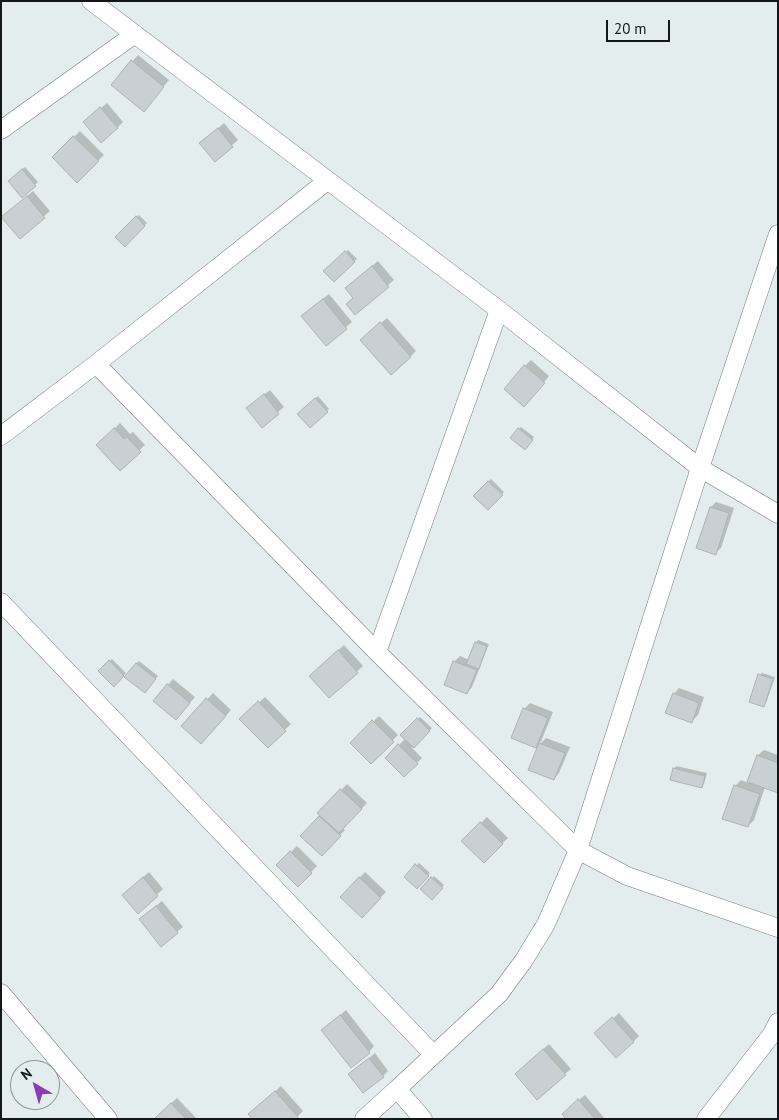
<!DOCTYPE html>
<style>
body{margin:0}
#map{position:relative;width:779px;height:1120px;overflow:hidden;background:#e3eded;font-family:"PT Sans",sans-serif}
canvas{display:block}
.frame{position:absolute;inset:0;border:2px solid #141718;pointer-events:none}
.north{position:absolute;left:10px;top:1060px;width:50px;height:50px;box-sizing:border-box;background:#e3eded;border:1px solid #909798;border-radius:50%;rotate:322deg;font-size:14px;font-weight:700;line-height:20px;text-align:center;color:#141718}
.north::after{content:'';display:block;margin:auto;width:18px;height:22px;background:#883eb0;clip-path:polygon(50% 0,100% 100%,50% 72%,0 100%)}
.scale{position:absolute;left:606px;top:20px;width:64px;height:22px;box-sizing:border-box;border:2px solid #141718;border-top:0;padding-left:6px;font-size:15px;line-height:18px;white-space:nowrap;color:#141718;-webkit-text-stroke:4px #e3eded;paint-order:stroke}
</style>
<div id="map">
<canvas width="779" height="1120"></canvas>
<div class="frame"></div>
<div class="north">N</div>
<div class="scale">20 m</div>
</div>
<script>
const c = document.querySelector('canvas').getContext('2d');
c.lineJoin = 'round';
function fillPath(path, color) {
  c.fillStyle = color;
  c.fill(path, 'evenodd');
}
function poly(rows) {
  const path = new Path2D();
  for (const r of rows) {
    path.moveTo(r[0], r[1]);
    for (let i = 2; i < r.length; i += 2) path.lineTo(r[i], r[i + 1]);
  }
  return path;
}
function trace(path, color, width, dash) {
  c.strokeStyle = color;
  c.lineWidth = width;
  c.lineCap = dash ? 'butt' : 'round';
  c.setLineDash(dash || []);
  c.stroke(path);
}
fillPath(poly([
 [138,55,169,80,149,104,112,85],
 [107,103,123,122,117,128,90,117],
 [224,123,238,140,215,160,207,138],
 [80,131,104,155,77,181,54,157],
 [25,167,38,182,22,196,9,181],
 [33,191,50,211,20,237,9,211],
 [139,215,147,223,125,245,117,237],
 [348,250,357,259,334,280,325,271],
 [378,261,394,280,355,313,352,283],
 [329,294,352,322,326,344,308,310],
 [387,318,416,351,410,357,368,334],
 [531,360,549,376,530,399,525,366],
 [270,390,284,407,262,426,254,403],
 [318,396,329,409,310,426,299,414],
 [120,423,130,434,133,432,145,445,120,469,98,445],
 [521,427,534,437,527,446,519,429],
 [491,479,504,492,488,508,475,496],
 [716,502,734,508,721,548,715,553,711,507],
 [478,640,489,644,472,687,467,693,454,662,460,656,469,660,476,643],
 [344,645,363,666,330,697,316,670],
 [112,659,126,673,114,685,100,671],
 [139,661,158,676,147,689,136,664],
 [762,673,775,677,766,703,764,705,760,675],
 [173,679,195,697,182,712,154,701],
 [679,688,704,697,698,715,692,721,674,694],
 [213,693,231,710,207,737,183,726],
 [265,697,291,724,268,746,241,719],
 [530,703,553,712,540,744,546,738,570,747,559,773,554,779,530,769,542,740,536,746,524,709],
 [379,716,398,735,371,762,351,743],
 [420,717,432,728,412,748,422,758,404,776,386,758,406,738,402,735],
 [764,750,778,755,778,792,765,787,754,820,748,826,735,786,741,780,748,783,758,755],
 [676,766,707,773,704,784,702,786,674,769],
 [347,784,367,803,343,828,345,830,322,854,302,836,321,815,319,813],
 [487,817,508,838,484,861,463,841],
 [297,846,317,866,298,885,278,865],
 [419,863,430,873,417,887,406,877],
 [149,872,163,889,138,912,129,890],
 [365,872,386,892,362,916,342,897],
 [434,876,444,885,432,898,422,889],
 [162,901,183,927,177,932,140,919],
 [346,1010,374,1046,369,1052,323,1030],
 [619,1013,639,1036,633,1042,602,1028],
 [549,1044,571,1069,565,1074,522,1068],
 [375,1053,388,1071,383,1076,350,1074],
 [281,1086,303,1111,295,1119,256,1109],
 [585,1095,605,1119,567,1119,569,1108],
 [177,1098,197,1119,155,1119,158,1116]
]), '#0003');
const building = poly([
 [131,60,164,87,144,112,111,85,131,60],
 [100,107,118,128,101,143,83,122,100,107],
 [218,128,233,147,215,162,199,143,218,128],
 [73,136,99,161,77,183,52,157,73,136],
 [22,169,36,186,22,198,8,181,22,169],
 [27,196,45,218,20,239,1,217,27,196],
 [136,216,145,226,125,247,115,237,136,216],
 [345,251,355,262,334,282,323,271,345,251],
 [372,266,389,287,355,315,346,304,353,298,345,288,372,266],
 [323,299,347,329,326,346,301,316,323,299],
 [380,322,411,357,391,375,360,340,380,322],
 [524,365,545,383,524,407,504,389,524,365],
 [264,394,279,414,262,428,246,408,264,394],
 [315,398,328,412,310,428,297,414,315,398],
 [114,428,124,439,127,437,141,452,120,471,96,445,114,428],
 [518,428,533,440,525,450,510,438,518,428],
 [488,481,503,495,488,510,473,496,488,481],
 [710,507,729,513,716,555,696,548,710,507],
 [475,642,487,646,479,669,466,664,475,642],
 [338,650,358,673,329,698,309,676,338,650],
 [109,660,124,676,114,687,98,671,109,660],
 [453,661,477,670,467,694,444,685,453,661],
 [136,663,156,679,145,693,124,677,136,663],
 [758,674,773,679,764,707,749,702,758,674],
 [167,684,190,703,176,720,153,701,167,684],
 [673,693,699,703,692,723,665,713,673,693],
 [206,698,226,716,201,744,181,726,206,698],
 [258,701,286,731,268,748,239,719,258,701],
 [523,708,548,718,536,748,511,738,523,708],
 [417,718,430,731,414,748,400,735,417,718],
 [372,720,394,742,371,764,350,743,372,720],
 [539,743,565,753,554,780,528,770,539,743],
 [398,744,418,764,404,777,385,758,398,744],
 [757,755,778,763,778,793,747,782,757,755],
 [673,768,705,776,702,788,670,780,673,768],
 [734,785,760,794,748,827,722,819,734,785],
 [340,789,362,809,339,833,317,813,340,789],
 [319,816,341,836,322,856,300,836,319,816],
 [480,822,503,844,484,863,461,841,480,822],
 [290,851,312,873,298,887,276,865,290,851],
 [415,864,429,876,417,889,404,877,415,864],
 [143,877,158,896,138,914,122,895,143,877],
 [359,877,381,898,362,918,340,897,359,877],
 [431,877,443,888,432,900,420,889,431,877],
 [156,906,178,933,161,947,139,919,156,906],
 [340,1015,370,1053,351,1068,321,1030,340,1015],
 [612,1017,634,1042,616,1058,594,1033,612,1017],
 [543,1049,566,1075,537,1100,515,1074,543,1049],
 [369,1058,384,1077,363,1093,348,1074,369,1058],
 [275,1091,298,1117,297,1119,252,1119,248,1114,275,1091],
 [578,1099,595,1119,566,1119,562,1114,578,1099],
 [171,1103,186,1119,154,1119,171,1103]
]);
fillPath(building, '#c8d0d3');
trace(building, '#abb3b5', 1);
const street = poly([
 [91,1,499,310,700,468,778,514],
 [1,130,135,34],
 [96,364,377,652,578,850,627,876,778,928],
 [1,436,96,364,327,181],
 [1,602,433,1054],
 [377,652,499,310],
 [1,993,108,1119],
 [364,1119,397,1089],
 [423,1119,397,1089,499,994,524,960,546,924,578,850,700,468,778,234],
 [706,1119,772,1034,778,1022]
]);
trace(street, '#767e7e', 19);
trace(street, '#fff', 18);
</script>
